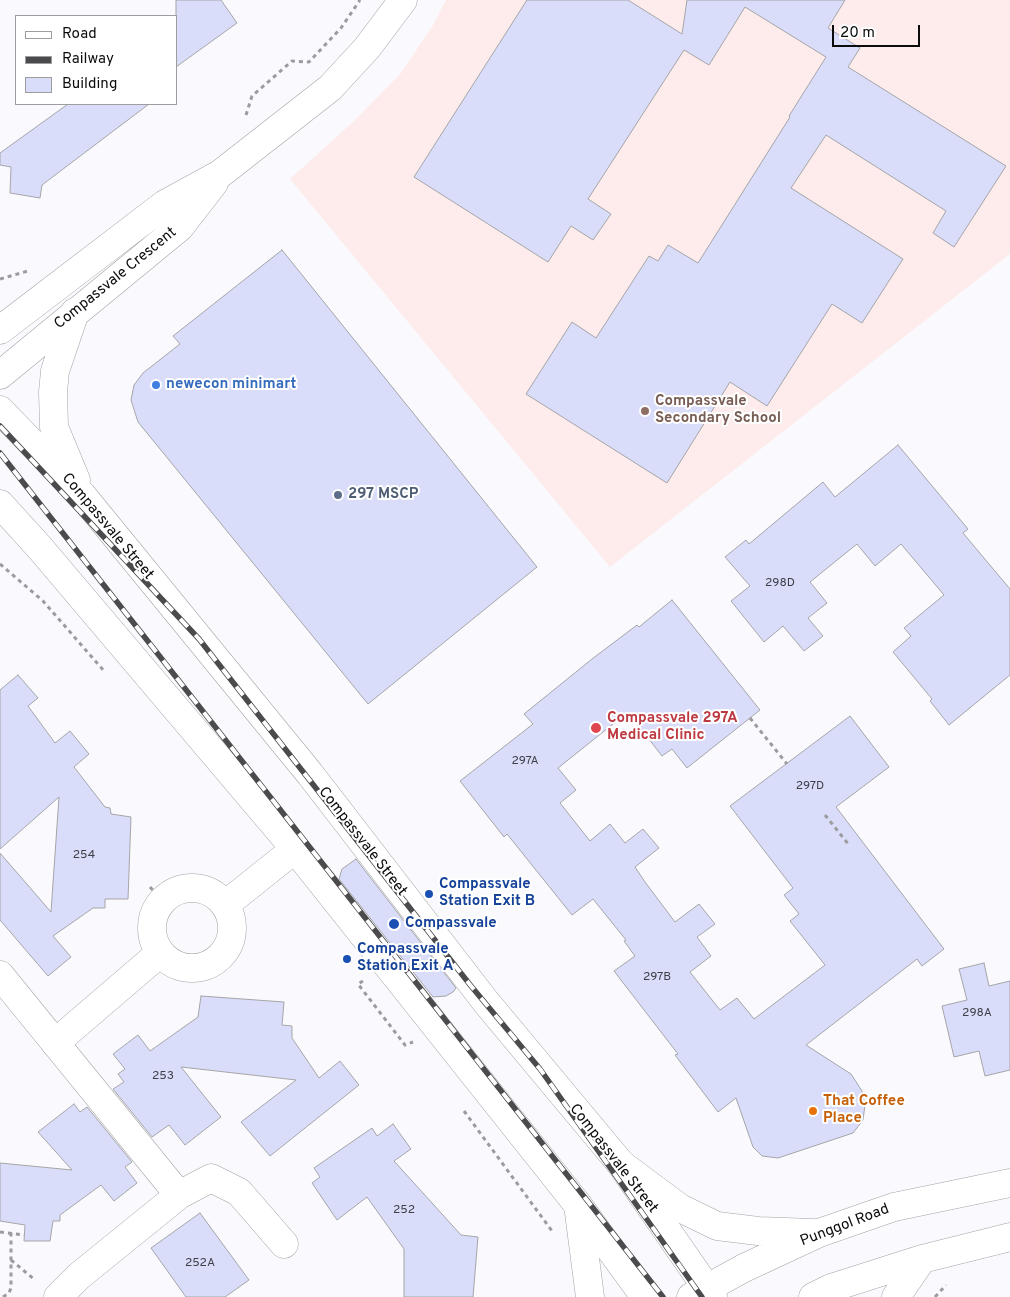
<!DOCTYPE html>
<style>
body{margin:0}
#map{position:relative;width:1010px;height:1297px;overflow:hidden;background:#fafafe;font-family:Overpass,sans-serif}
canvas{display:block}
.legend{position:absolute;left:15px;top:15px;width:162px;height:90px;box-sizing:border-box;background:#fff;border:1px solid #9d9d9e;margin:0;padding:6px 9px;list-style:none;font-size:15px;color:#0b0b0c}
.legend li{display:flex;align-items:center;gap:10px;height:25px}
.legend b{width:25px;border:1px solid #9d9d9e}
.scale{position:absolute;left:832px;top:25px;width:88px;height:22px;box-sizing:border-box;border:2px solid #0b0b0c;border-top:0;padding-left:6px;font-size:15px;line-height:18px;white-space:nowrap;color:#0b0b0c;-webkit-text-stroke:4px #fff;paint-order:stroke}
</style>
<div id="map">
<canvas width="1010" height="1297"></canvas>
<ul class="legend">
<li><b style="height:6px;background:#fff"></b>Road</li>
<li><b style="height:6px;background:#4b4b4d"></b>Railway</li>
<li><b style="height:14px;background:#d9ddfa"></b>Building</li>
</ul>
<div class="scale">20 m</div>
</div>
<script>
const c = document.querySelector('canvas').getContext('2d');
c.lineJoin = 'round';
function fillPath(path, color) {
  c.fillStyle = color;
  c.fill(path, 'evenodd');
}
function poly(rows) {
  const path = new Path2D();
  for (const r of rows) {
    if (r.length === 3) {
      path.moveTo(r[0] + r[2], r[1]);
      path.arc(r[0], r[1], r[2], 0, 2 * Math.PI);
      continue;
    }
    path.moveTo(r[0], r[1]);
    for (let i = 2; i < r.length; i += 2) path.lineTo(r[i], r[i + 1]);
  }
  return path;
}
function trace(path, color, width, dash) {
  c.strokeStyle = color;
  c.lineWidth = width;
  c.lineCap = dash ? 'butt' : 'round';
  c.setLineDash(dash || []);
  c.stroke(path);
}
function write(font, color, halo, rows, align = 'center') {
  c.font = font + ' Overpass,sans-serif';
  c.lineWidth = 4;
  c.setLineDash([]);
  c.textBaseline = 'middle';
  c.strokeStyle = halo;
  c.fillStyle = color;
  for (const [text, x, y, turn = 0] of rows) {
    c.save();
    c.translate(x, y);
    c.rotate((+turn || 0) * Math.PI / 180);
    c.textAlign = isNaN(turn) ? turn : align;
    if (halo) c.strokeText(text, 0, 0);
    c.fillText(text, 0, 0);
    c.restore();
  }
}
fillPath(poly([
 [446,0,1010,0,1010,254,610,567,290,179,353,122,401,73,433,25]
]), '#fdeceb');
const building = poly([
 [176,0,221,0,237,23,176,67,176,0],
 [527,0,628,0,682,34,687,0,845,0,828,28,860,48,848,67,1006,166,954,247,933,233,946,211,826,135,791,188,903,259,862,323,832,304,767,406,730,382,667,483,526,394,572,322,596,338,649,256,658,261,668,245,698,263,790,117,789,116,826,57,745,7,709,65,684,50,588,199,611,214,593,240,571,226,548,262,414,177,527,0],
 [68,104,149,104,42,185,40,198,10,193,11,167,0,165,0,153,68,104],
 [282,250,537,567,368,704,138,422,131,400,134,385,143,373,180,344,173,336,282,250],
 [898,445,968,529,963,533,1010,589,1010,675,949,725,930,701,932,699,893,652,911,636,904,628,944,595,901,544,875,566,857,544,810,582,827,603,808,618,823,636,804,651,783,626,764,642,731,601,750,586,725,557,746,540,749,544,823,482,835,497,898,445],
 [672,600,760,710,687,768,672,749,662,756,628,712,558,768,576,790,560,803,590,841,610,824,625,843,643,829,659,848,635,867,645,882,675,922,699,904,715,924,697,937,711,956,690,972,720,1010,737,998,754,1019,825,965,790,921,799,914,784,895,793,888,730,806,850,716,889,767,836,807,944,949,922,966,917,959,806,1045,851,1074,862,1091,865,1105,863,1120,853,1133,778,1158,762,1156,753,1147,736,1098,718,1112,675,1055,678,1054,614,971,635,956,624,941,626,940,593,899,572,915,507,834,504,837,460,781,533,724,524,714,592,659,637,625,639,627,672,600],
 [18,675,38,698,28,706,55,743,70,731,89,754,74,767,105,807,110,808,111,814,131,817,128,899,105,899,105,908,93,908,53,936,71,957,48,976,0,920,0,853,51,912,59,797,0,849,0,690,18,675],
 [356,859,456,988,453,992,446,996,433,997,339,879,342,869,356,859],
 [984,963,989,986,1010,981,1010,1070,985,1076,979,1051,954,1057,942,1006,967,1000,959,969,984,963],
 [201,996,284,1002,282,1025,292,1026,292,1038,319,1078,340,1061,359,1085,270,1156,241,1122,296,1080,181,1067,221,1117,185,1145,169,1125,152,1137,113,1089,124,1082,118,1074,125,1069,113,1054,138,1035,150,1051,198,1017,201,996],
 [74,1104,80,1112,87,1107,132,1162,125,1167,137,1183,114,1201,101,1185,60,1215,60,1221,53,1221,50,1241,24,1241,25,1225,0,1221,0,1163,72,1170,38,1132,74,1104],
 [393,1124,411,1149,394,1161,461,1235,478,1237,473,1297,404,1297,404,1249,367,1197,337,1220,312,1183,320,1177,314,1168,372,1128,377,1136,393,1124],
 [200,1213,249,1280,225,1297,186,1297,151,1248,200,1213]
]);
fillPath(building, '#d9ddfa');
trace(building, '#a5a5a8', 1);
const minor = poly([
 [75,312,55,371,53,392,54,427,76,480],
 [0,330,165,204,220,174,330,88,367,48,403,0],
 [0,375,180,227,214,183],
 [0,410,82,495,310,774,486,1002,621,1164,713,1297],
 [0,504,40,548,295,849,578,1205,645,1297],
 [192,928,40],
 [225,905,295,849],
 [0,975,179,1195],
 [55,1043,160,953],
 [58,1297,79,1276,179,1195,211,1178,239,1192,284,1244]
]);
const major = poly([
 [621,1164,680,1208,717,1226,758,1231,813,1233],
 [578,1205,590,1297],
 [691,1297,744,1268,819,1233,894,1207,1010,1183],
 [813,1297,831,1288,922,1259,1010,1237],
 [896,1297,922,1259]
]);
trace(minor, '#a3a3a6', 29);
trace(major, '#a3a3a6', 29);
trace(poly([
 [246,115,252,96,292,61,309,62,341,28,360,0],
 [0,279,28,271],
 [0,564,43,601,104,671],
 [750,718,787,764],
 [825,815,849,845],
 [150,887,162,900],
 [363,981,358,984,405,1045,413,1042],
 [464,1111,552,1231],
 [0,1232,24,1235],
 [11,1260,35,1280],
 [3,1297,9,1293,11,1288,11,1233],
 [935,1297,946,1285]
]), '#9c9c9f', 3, [4, 4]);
trace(minor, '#fff', 28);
trace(major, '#fff', 28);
const rail = poly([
 [0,426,199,639,471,986,540,1069,702,1297],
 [0,453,663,1297]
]);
trace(rail, '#4b4b4d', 5.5);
trace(rail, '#fff', 4, [11]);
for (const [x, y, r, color] of [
 [156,385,5,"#3f7fe0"],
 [645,411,5,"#8d6e63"],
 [338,495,5,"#5c6f8a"],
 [596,728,6,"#e0444e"],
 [429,894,5,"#1a4fb4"],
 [394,924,6,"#1a4fb4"],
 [347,959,5,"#1a4fb4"],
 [813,1111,5,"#e8710a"]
]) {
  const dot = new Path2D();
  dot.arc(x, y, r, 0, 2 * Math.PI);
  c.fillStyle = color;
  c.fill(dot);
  trace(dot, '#fff', 2);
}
write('12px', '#3e4048', null, [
 ["298D",780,584],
 ["297A",525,762],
 ["297D",810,787],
 ["254",84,856],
 ["297B",657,978],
 ["298A",977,1014],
 ["253",163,1077],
 ["252",404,1211],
 ["252A",200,1264]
]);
write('15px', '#0b0b0c', '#fff', [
 ["Compassvale Crescent",116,279,-39],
 ["Compassvale Street",107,527,50],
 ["Compassvale Street",362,842,52],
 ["Compassvale Street",613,1159,52],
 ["Punggol Road",845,1226,-21]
]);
write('bold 15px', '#366cbe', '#fff', [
 ["newecon minimart",166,385]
], 'left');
write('bold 15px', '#785e54', '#fff', [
 ["Compassvale",655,402],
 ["Secondary School",655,419]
], 'left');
write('bold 15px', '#4e5e75', '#fff', [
 ["297 MSCP",348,495]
], 'left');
write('bold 15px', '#be3a42', '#fff', [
 ["Compassvale 297A",607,719],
 ["Medical Clinic",607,736]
], 'left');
write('bold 15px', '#164399', '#fff', [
 ["Compassvale",439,885],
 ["Station Exit B",439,902],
 ["Compassvale",405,924],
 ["Compassvale",357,950],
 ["Station Exit A",357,967]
], 'left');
write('bold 15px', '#c56008', '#fff', [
 ["That Coffee",823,1102],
 ["Place",823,1119]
], 'left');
</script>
